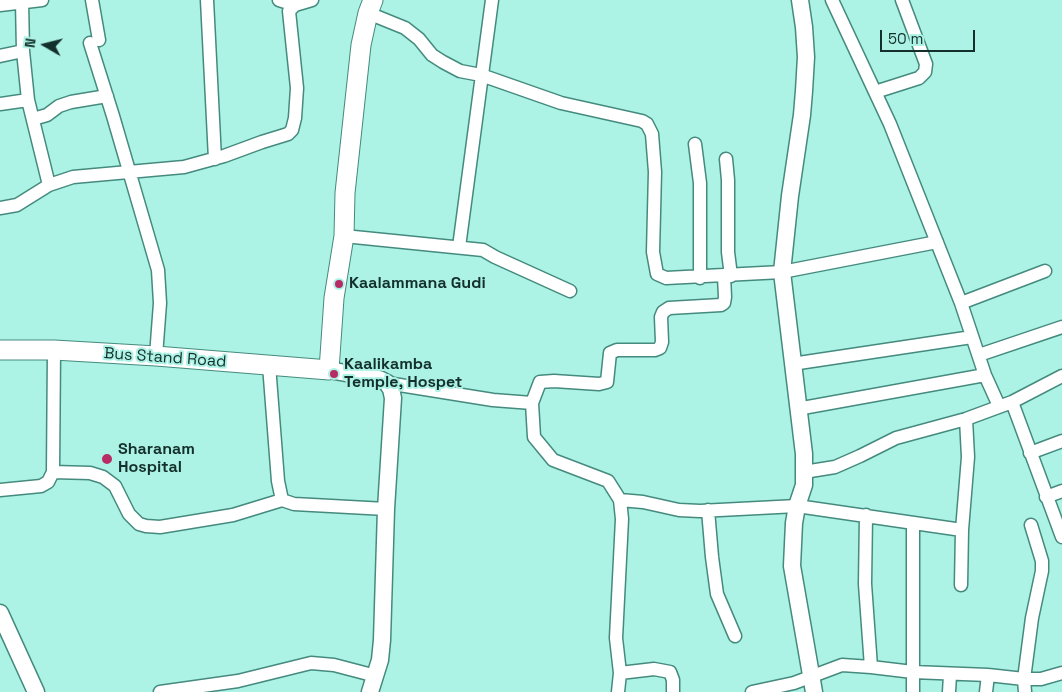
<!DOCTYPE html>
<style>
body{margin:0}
#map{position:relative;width:1062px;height:692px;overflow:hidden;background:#acf2e5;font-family:"Space Grotesk",sans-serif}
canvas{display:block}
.north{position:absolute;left:20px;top:20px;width:50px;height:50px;-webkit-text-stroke:4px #acf2e5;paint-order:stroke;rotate:278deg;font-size:14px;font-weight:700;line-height:20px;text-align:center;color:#14302c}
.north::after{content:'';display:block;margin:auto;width:18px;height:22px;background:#14302c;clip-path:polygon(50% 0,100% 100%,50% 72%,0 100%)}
.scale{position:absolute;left:880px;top:30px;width:95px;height:22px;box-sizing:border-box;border:2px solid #14302c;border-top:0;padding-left:6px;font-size:15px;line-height:18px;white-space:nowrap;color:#14302c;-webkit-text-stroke:4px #acf2e5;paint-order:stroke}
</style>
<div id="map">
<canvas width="1062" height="692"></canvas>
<div class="north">N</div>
<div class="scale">50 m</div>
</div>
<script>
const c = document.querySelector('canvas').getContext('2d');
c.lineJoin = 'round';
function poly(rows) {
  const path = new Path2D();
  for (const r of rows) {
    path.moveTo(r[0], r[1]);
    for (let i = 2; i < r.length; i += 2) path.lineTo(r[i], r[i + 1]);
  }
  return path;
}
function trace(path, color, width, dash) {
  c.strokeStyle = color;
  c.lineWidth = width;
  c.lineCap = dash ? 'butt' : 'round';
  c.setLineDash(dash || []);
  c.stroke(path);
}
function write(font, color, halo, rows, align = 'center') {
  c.font = font + ' "Space Grotesk",sans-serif';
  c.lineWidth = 4;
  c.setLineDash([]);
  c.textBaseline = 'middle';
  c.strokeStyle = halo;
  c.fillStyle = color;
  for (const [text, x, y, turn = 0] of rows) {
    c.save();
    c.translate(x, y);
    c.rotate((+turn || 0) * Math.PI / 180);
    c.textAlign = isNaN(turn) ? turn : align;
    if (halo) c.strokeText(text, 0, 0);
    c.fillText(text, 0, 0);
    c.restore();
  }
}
const minor = poly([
 [92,0,99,40],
 [207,0,215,159],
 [279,0,295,5],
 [832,0,890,124,961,303,985,375,999,406],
 [22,1,23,51,28,100,49,185],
 [0,5,42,0],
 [368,13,405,28,419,39,432,55,443,62,460,71,481,75,561,103,642,121,647,124,652,134,655,172,653,252,657,274,666,278,782,272,937,242],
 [90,43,113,116,158,270,160,303,156,356],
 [0,56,23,51],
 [875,92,919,78,925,72,926,64,902,0],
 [0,104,28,100],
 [33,119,47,115,59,106,71,102,107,96],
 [695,144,700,183,700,278],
 [726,159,728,180,728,252,731,276],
 [0,208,17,205,49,185,73,177,184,167,224,156,262,142,288,134,292,130,295,118,297,88,289,11,295,5,312,0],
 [344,236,483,250,495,257,570,291],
 [459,247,492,0],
 [961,303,1045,271],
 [979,355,1062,327],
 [792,364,972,337],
 [269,365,278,481,282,500,294,504,386,509],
 [387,383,493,400,532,403,534,437,553,460,608,481,620,500,622,519,616,638,620,673,618,692],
 [1012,402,1062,537],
 [532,403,540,382,554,381,599,384,607,382,610,353,617,350,655,350,660,348,662,342,661,317,663,312,669,308,721,305,724,303,725,297,724,276],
 [797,409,985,375],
 [1030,453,1062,441],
 [53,472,90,473,103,477,115,486,129,514,139,524,146,526,160,527,233,515,282,500],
 [804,472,835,467,860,456,896,438,966,419,1012,402,1062,376],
 [0,490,41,486,48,482,53,472,54,350],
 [1046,497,1062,491],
 [620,500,643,502,679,510,700,511,797,506,962,530],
 [708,510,712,557,717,594,735,636],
 [866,515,865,584,871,667],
 [961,585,962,530,968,457,966,419],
 [620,673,654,669,670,672,673,680,673,692],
 [160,692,238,681,311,663,334,665,376,676],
 [752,692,794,683,842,665,871,667,913,672,988,675,1024,679,1041,679,1062,673],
 [913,692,913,524],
 [949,692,950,675],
 [986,692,988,675],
 [1025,692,1024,679,1032,618,1042,571,1042,561,1031,525]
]);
const tertiary = poly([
 [800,0,804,27,806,57,804,91,802,115,790,196,782,272,804,454,804,485,797,506,794,523,792,566,814,692],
 [329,370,379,379,387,383,391,389,393,398,386,509,382,640,380,660,370,692],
 [0,613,36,692]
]);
const secondary = poly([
 [0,350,54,350,156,356,329,370,334,298,344,236,345,193,361,45,368,13,373,0]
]);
trace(minor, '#458a7e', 15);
trace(tertiary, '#458a7e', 19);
trace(secondary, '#458a7e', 21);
trace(minor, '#fff', 12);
trace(tertiary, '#fff', 16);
trace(secondary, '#fff', 19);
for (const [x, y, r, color] of [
 [339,284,5,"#b82c65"],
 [334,374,5,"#b82c65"],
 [107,459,6,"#b82c65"]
]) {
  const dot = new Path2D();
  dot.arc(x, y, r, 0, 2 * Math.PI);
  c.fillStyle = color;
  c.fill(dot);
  trace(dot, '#acf2e5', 2);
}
write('bold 16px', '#14302c', '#acf2e5', [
 ["Kaalammana Gudi",349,284],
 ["Kaalikamba",344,365],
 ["Temple, Hospet",344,383],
 ["Sharanam",118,450],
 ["Hospital",118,468]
], 'left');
write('16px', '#14302c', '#acf2e5', [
 ["Bus Stand Road",165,358,4]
]);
</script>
